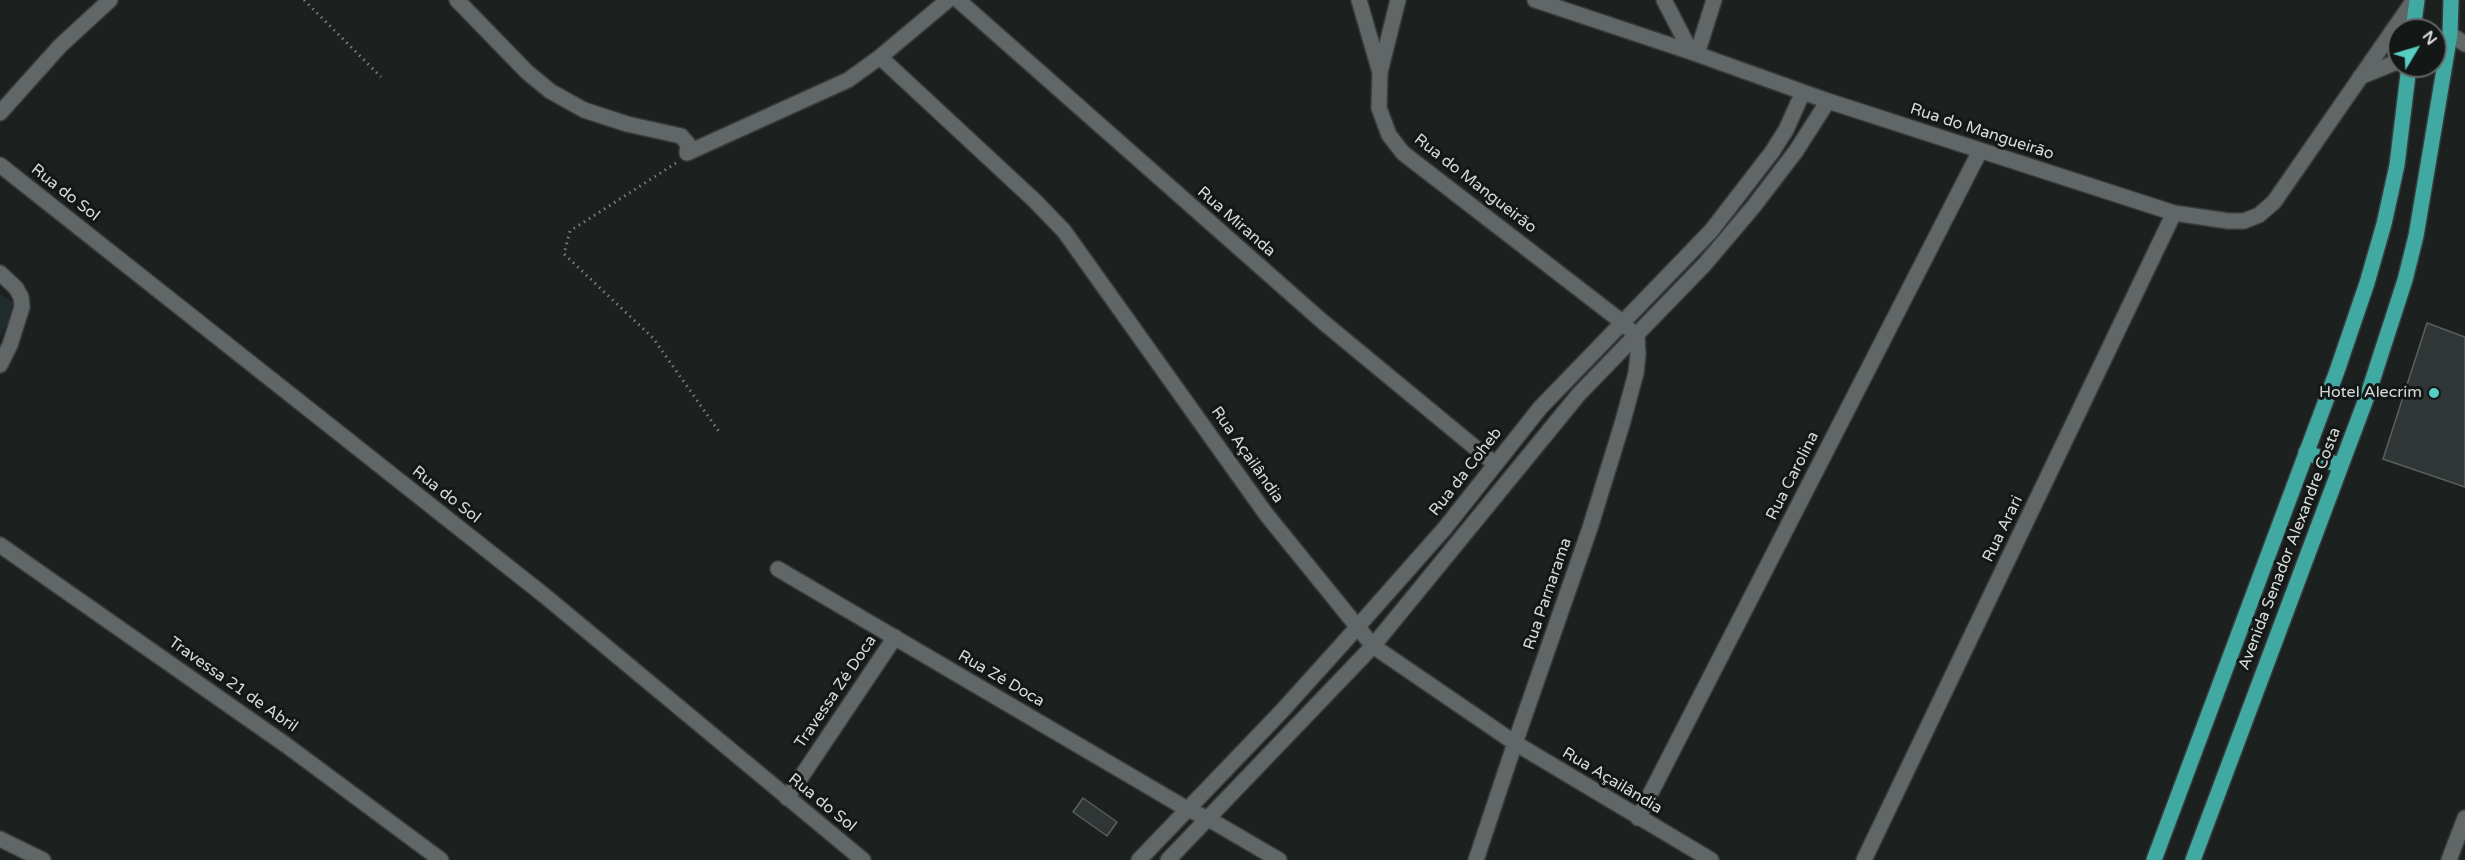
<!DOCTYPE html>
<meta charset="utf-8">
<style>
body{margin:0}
#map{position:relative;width:2465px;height:860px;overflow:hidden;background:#1c2120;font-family:"Varela Round",sans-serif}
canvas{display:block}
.north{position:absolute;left:2387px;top:18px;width:60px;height:60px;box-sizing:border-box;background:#131817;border:2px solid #626665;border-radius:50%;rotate:52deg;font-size:16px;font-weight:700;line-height:24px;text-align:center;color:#d8dbda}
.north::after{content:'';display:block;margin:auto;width:21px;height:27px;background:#56cec4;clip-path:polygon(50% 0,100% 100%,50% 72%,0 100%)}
</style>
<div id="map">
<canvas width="2465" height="860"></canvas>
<div class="north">N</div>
</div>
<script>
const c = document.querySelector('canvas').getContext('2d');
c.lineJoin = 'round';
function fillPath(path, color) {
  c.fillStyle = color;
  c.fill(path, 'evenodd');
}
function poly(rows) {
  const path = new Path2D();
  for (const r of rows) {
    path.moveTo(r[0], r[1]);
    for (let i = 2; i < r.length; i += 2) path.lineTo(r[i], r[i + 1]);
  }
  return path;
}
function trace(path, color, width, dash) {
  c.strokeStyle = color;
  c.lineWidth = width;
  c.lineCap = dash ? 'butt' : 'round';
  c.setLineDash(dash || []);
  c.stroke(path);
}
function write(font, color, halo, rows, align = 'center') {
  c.font = font + ' "Varela Round",sans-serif';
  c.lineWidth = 6;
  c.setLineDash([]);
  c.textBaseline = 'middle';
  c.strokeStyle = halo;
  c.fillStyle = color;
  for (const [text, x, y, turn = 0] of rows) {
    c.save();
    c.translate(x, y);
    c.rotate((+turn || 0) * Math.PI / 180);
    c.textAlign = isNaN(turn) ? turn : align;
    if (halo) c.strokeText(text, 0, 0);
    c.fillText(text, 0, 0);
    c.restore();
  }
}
fillPath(poly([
 [0,294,17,305,0,337]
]), '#202c2b');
const building = poly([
 [2427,323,2465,337,2465,487,2383,459,2427,323],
 [1083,798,1117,822,1107,836,1073,812,1083,798]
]);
fillPath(building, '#303535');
trace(building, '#5a605f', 1.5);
const minor = poly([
 [457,0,527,72,550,91,584,110,627,124,681,136,688,144,687,153,848,80,880,57],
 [948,0,880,57,1035,201,1064,231,1266,514,1373,646,1515,743,1711,860],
 [958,0,1323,322,1495,464],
 [1359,0,1379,69],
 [1398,0,1380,72,1379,108,1389,135,1403,153,1622,322,1637,337,1638,354,1636,373,1623,421,1590,528,1515,743,1476,860],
 [1535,0,1691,52,1828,101,2174,213,2228,221,2244,221,2259,215,2274,202,2414,0],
 [1664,0,1691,52],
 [2450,34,2465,44],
 [1697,54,1714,0],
 [2360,77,2399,61],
 [0,113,60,46,110,0],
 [0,165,545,596,863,860],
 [0,273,16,288,21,297,22,307,10,345,0,365],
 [0,545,286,745,441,860],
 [778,569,1187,809,1207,818,1279,860],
 [787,798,895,637],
 [1638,818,1980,151],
 [0,839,43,860],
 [1139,860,1281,712,1345,641,1445,528,1540,408,1711,231,1772,152,1786,130,1803,92],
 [1168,860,1373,646,1579,394,1705,264,1754,206,1796,151,1828,101],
 [1864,860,2174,213],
 [2449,860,2465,818]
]);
const major = poly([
 [2413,30,2417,0],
 [2306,452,2340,466],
 [2154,860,2337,371,2367,283,2384,224,2397,165,2409,66],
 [2193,860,2369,391,2405,280,2416,236,2450,34,2451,0]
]);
trace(minor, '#393c3c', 18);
trace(major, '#393c3c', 18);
trace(poly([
 [304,0,381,77],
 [676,163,570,231,564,254,653,338,720,433]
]), '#797d7c', 3, [1.5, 4.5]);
trace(minor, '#616666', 15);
trace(major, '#3fa9a2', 15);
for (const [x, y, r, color] of [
 [2434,393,6,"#56cec4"]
]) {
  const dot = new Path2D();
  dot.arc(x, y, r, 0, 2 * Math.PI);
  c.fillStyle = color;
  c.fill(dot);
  trace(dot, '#131817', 2);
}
write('16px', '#d8dbda', '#131817', [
 ["Rua do Mangueirão",1982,132,18],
 ["Rua do Mangueirão",1475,184,38],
 ["Rua do Sol",65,193,38],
 ["Rua Miranda",1236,222,41],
 ["Rua Açailândia",1247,455,55],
 ["Rua da Coheb",1466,472,-52],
 ["Rua Carolina",1793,476,-63],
 ["Rua do Sol",446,495,38],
 ["Rua Arari",2003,529,-64],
 ["Avenida Senador Alexandre Costa",2290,549,-69],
 ["Rua Parnarama",1548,594,-71],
 ["Rua Zé Doca",1001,679,30],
 ["Travessa 21 de Abril",233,685,35],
 ["Travessa Zé Doca",836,692,-56],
 ["Rua Açailândia",1612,781,31],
 ["Rua do Sol",822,803,39]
]);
write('16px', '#d8dbda', '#131817', [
 ["Hotel Alecrim",2422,393]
], 'right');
</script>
